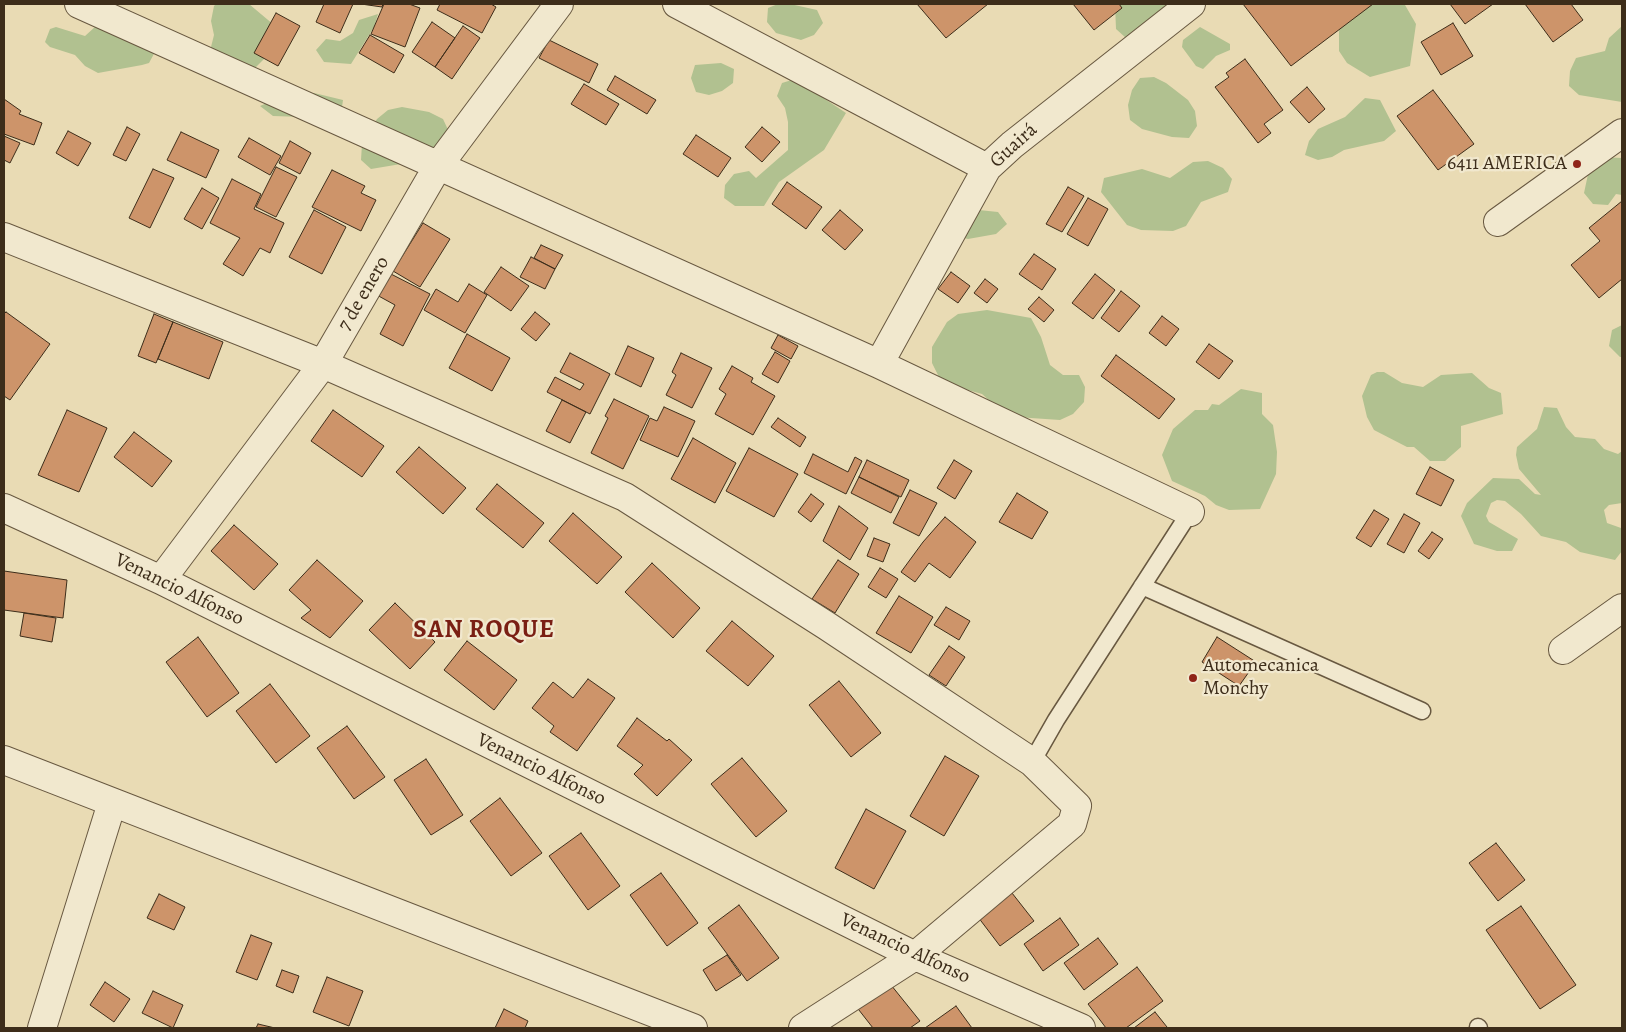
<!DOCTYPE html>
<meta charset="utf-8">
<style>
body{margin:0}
#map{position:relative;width:1626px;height:1032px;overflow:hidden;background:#e9dbb4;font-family:Alegreya,serif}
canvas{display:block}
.frame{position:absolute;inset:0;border:5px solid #3d2d1a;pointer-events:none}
</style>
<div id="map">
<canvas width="1626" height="1032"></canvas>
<div class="frame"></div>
</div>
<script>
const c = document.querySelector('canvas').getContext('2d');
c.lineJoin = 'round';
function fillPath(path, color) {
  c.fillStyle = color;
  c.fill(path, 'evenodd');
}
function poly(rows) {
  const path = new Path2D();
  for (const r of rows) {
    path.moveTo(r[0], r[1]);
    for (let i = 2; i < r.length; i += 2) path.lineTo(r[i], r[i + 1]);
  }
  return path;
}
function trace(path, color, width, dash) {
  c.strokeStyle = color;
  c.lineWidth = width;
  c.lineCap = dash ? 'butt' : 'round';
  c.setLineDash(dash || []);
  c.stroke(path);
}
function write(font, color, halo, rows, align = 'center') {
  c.font = font + ' Alegreya,serif';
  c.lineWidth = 4.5;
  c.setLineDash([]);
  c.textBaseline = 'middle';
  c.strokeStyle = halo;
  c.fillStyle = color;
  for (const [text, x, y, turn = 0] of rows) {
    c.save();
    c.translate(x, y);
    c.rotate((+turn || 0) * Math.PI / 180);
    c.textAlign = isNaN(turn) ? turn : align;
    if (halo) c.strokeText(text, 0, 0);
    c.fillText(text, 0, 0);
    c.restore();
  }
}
fillPath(poly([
 [216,4,249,4,274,25,270,53,248,75,207,63,214,35,211,21,214,6],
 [778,4,790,4,817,10,823,23,814,35,801,40,776,33,767,22,768,8],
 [1115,4,1168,4,1174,12,1126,38,1116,29],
 [1373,4,1399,4,1405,5,1416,24,1410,66,1370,77,1347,63,1339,51,1339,23,1362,5],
 [378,14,374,27,351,64,324,62,316,50,326,39,340,41,353,33,359,20],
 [96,26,156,50,149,63,142,65,98,73,85,66,75,55,50,47,45,42,50,29,56,27,85,36],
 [1622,26,1622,102,1579,95,1569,86,1570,71,1576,58,1605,51,1609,38],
 [1200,27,1230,44,1230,50,1216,56,1203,69,1196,66,1182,47,1183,40],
 [721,63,734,69,733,83,722,91,709,95,696,92,691,78,695,65],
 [1154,77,1166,83,1188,100,1195,111,1197,126,1189,138,1172,137,1142,129,1130,120,1128,105,1132,90,1140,78],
 [795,79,846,113,824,150,779,182,764,206,735,206,724,198,725,185,734,174,749,171,756,178,788,150,788,122,785,108,777,96,782,83],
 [314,93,343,100,341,114,303,117,273,116,260,106,286,95,300,98],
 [1365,98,1380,100,1396,131,1384,141,1344,150,1332,157,1318,160,1305,155,1309,141,1318,129,1345,117],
 [402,107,429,112,443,119,450,134,415,166,401,164,371,169,361,160,362,144,377,119,388,110],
 [1602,157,1622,158,1622,195,1616,194,1608,205,1593,204,1584,193,1590,165],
 [1208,161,1223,168,1232,179,1228,192,1201,202,1186,226,1173,231,1141,230,1127,225,1101,192,1104,178,1142,169,1170,178,1193,162],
 [969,209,998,212,1007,224,996,234,968,239,956,236],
 [987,310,1031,318,1041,337,1050,365,1063,375,1079,375,1085,387,1084,402,1073,414,1060,420,1016,417,1003,413,982,394,950,385,939,377,932,363,932,347,947,322,958,314],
 [1622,325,1622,357,1620,357,1609,346,1612,330],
 [1377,372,1384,372,1402,383,1423,387,1441,375,1472,373,1489,388,1501,393,1503,414,1461,426,1461,447,1445,461,1430,461,1414,447,1407,447,1374,430,1367,417,1362,396,1371,375],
 [1241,389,1262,393,1262,414,1273,425,1277,452,1276,474,1260,509,1229,510,1216,505,1205,496,1172,481,1162,455,1173,429,1195,410,1208,410,1212,404,1219,405],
 [1544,407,1557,408,1566,427,1575,437,1595,439,1604,449,1618,454,1622,451,1622,503,1609,505,1604,510,1607,523,1621,528,1622,551,1615,560,1580,552,1566,542,1541,536,1521,514,1505,501,1497,500,1491,503,1486,516,1489,522,1518,539,1512,551,1497,551,1474,544,1461,516,1467,503,1493,478,1519,479,1535,494,1541,495,1519,469,1516,455,1517,447,1537,429]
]), '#b1c190');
const building = poly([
 [324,4,353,4,340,33,316,22,324,4],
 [361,4,383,4,382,7,361,4],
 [384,4,409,4,420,8,405,47,371,34,384,4],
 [440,4,491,4,496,7,482,33,437,10,440,4],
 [917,4,988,4,946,38,917,4],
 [1073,4,1119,4,1122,8,1094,30,1073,4],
 [1243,4,1373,4,1291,66,1243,4],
 [1450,4,1493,4,1465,24,1450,4],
 [1525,4,1571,4,1583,20,1553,42,1525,4],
 [276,13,300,26,278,66,254,53,276,13],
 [432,22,455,38,435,67,412,52,432,22],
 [1453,23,1473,56,1441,75,1421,42,1453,23],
 [463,26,480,38,452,79,435,67,463,26],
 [370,35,404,55,394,73,359,53,370,35],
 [549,40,598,64,589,83,539,58,549,40],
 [1245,59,1283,110,1264,124,1271,133,1258,143,1215,87,1229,77,1226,73,1245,59],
 [615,76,656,100,647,114,607,90,615,76],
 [584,84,619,104,606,125,571,104,584,84],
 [1307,87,1325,109,1309,123,1290,102,1307,87],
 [1433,90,1474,144,1438,170,1397,116,1433,90],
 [4,99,21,111,19,114,42,123,34,145,4,134,4,99],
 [127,127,140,134,126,161,113,155,127,127],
 [762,127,780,142,762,162,745,147,762,127],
 [68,131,91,143,78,166,56,153,68,131],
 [181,132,219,150,206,178,167,160,181,132],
 [696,135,731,158,718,177,683,154,696,135],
 [4,136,20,143,10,163,4,160,4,136],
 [249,138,281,156,270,175,238,157,249,138],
 [290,141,311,153,300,174,279,163,290,141],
 [276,167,297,177,276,217,256,207,276,167],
 [153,169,174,178,150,228,129,218,153,169],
 [332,170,365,186,361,193,376,200,361,231,312,207,332,170],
 [232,179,261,194,254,209,284,223,270,253,260,248,243,276,223,264,240,238,210,223,232,179],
 [787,182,822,207,806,229,772,204,787,182],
 [1068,187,1084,196,1062,232,1046,224,1068,187],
 [202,188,219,198,202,229,184,219,202,188],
 [1088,198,1108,209,1088,246,1067,234,1088,198],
 [1622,201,1622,279,1599,298,1571,265,1600,241,1589,228,1622,201],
 [314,210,346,227,322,274,289,257,314,210],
 [840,210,863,230,845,250,822,230,840,210],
 [423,223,450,239,420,287,393,271,423,223],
 [541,245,563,255,555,269,534,258,541,245],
 [1034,254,1056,269,1042,290,1019,274,1034,254],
 [531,257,555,269,545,289,520,277,531,257],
 [501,267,529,286,511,311,484,292,501,267],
 [387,272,430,294,403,346,380,334,395,305,375,294,387,272],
 [951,272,970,286,958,303,938,289,951,272],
 [1095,274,1115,290,1093,319,1072,303,1095,274],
 [985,279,998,289,987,303,974,293,985,279],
 [469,284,487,295,465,333,424,310,436,289,458,302,469,284],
 [1121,291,1140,306,1119,332,1101,318,1121,291],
 [1039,297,1054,310,1044,322,1028,309,1039,297],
 [6,312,50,344,10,400,4,396,4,314,6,312],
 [535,312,550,324,536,341,521,329,535,312],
 [154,314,173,322,156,363,138,356,154,314],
 [1162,316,1179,329,1166,346,1149,333,1162,316],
 [173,322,223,342,209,379,158,359,173,322],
 [467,334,510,358,492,391,449,368,467,334],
 [778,335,798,346,791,359,771,348,778,335],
 [1209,344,1233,361,1219,379,1196,362,1209,344],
 [628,346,654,358,641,387,615,374,628,346],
 [775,352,790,361,778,383,762,374,775,352],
 [570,353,610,374,590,414,547,392,555,377,580,390,584,384,560,372,570,353],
 [681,353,712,368,692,408,666,395,676,375,672,372,681,353],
 [1116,355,1175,399,1159,419,1101,376,1116,355],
 [732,366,753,378,751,382,775,396,753,435,715,414,726,394,719,389,732,366],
 [614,399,649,416,623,469,591,453,608,418,605,416,614,399],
 [562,400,586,412,570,443,546,431,562,400],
 [664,407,695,421,678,457,640,440,650,418,657,421,664,407],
 [67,410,107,428,79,492,38,475,67,410],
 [333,410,384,446,362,477,311,441,333,410],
 [778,418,806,437,800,447,771,427,778,418],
 [134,432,172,461,152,487,114,457,134,432],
 [693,438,736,463,715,503,671,479,693,438],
 [419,447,466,488,443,514,396,472,419,447],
 [749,448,798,474,774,517,726,491,749,448],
 [813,454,848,472,855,457,862,461,846,494,804,473,813,454],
 [867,460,909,480,901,497,859,477,867,460],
 [954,460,972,471,955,499,937,488,954,460],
 [1430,467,1454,480,1441,506,1416,494,1430,467],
 [859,477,899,497,891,513,851,493,859,477],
 [497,484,544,523,523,548,476,509,497,484],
 [910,490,937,503,919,536,893,523,910,490],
 [1017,493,1048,512,1032,539,999,522,1017,493],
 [811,494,824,504,811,522,798,512,811,494],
 [839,506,868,528,850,560,823,541,839,506],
 [1374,510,1389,519,1371,547,1356,538,1374,510],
 [573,513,622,557,597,584,549,541,573,513],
 [1404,514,1420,523,1404,553,1387,544,1404,514],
 [945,517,976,542,950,578,929,563,915,582,901,572,923,542,945,517],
 [234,525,278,564,254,590,211,551,234,525],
 [1432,532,1443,539,1429,559,1418,551,1432,532],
 [874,538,890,544,883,562,867,556,874,538],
 [317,560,363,601,330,638,301,618,311,610,289,590,317,560],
 [838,560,859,574,835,613,812,599,838,560],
 [652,563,700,608,673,638,625,592,652,563],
 [880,568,898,579,886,598,868,587,880,568],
 [4,571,67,580,63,618,4,610,4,571],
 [899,596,933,617,911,653,876,633,899,596],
 [395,603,435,642,410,669,369,630,395,603],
 [946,607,970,621,959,640,934,625,946,607],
 [24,613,56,618,52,642,20,636,24,613],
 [732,621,774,656,748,686,706,651,732,621],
 [198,637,239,693,207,717,166,662,198,637],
 [1217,637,1256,662,1239,686,1202,662,1217,637],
 [467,641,517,680,494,710,444,670,467,641],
 [949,646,965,657,946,686,929,675,949,646],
 [588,679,615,698,577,751,550,732,554,726,532,708,553,682,573,698,588,679],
 [839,681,881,733,851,757,809,705,839,681],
 [270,684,310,736,276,763,236,711,270,684],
 [637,718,667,741,669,739,692,760,657,796,634,774,643,765,617,746,637,718],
 [347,726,385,777,354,799,317,748,347,726],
 [945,756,979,776,944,836,910,816,945,756],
 [742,758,787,811,756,837,711,784,742,758],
 [426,759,463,815,431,835,394,780,426,759],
 [500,798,542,853,511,876,470,821,500,798],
 [866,809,906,831,874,889,835,868,866,809],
 [581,833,620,886,588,910,549,856,581,833],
 [1496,843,1525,880,1498,901,1469,863,1496,843],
 [661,873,698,923,667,946,630,895,661,873],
 [1012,893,1034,921,1000,946,978,917,1012,893],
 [159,894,185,907,174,930,147,918,159,894],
 [739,905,779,958,747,981,708,928,739,905],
 [1521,906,1576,985,1540,1009,1486,930,1521,906],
 [1060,918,1079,945,1043,971,1024,944,1060,918],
 [251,935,272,943,257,980,236,972,251,935],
 [1098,938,1118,964,1084,990,1064,963,1098,938],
 [727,955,741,975,716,991,703,970,727,955],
 [1137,967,1163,1001,1126,1028,1106,1028,1088,1004,1137,967],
 [282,970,299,976,293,993,276,986,282,970],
 [327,977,363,991,349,1026,313,1012,327,977],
 [887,980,920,1021,910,1028,873,1028,855,1005,887,980],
 [105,982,130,999,114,1022,90,1005,105,982],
 [153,991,183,1005,173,1028,142,1013,153,991],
 [956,1006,972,1028,925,1028,956,1006],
 [504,1009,528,1021,525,1028,495,1028,504,1009],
 [1155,1012,1167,1027,1166,1028,1134,1028,1155,1012],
 [258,1024,275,1028,256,1028,258,1024]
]);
fillPath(building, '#cd946a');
trace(building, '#3d2d1a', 1);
const lane = poly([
 [1142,586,1422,711],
 [1032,762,1056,720,1190,512],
 [1478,1027,1479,1028]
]);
const street = poly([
 [79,4,879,364,1190,512],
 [677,4,987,168],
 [1498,222,1622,133],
 [4,237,323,364,625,497,827,626,1032,762,1077,806,1072,824,915,956,803,1028],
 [879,364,987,168,1012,145,1191,4],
 [4,508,161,580,915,956,1081,1028],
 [161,580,323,364,438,166,559,4],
 [1563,650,1622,608],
 [4,760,693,1028],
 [42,1028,112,803]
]);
trace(lane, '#685840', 19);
trace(street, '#685840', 30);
trace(lane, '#f1e8ce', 16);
trace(street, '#f1e8ce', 28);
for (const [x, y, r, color] of [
 [1577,164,5,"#8f2418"],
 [1193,678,5,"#8f2418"]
]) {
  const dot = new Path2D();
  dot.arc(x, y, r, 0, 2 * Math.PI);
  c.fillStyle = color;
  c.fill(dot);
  trace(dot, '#f1e8ce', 2);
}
write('20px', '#3d2d1a', '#f1e8ce', [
 ["Guairá",1014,146,-42],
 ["7 de enero",364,294,-60],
 ["Venancio Alfonso",179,590,26],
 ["Venancio Alfonso",541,770,26],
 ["Venancio Alfonso",905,949,25]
]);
write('20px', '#3d2d1a', '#f1e8ce', [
 ["6411 AMERICA",1567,164],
 ["Automecanica",1203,666,"left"],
 ["Monchy",1203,689,"left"]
], 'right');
c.letterSpacing = '1px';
write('bold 25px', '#7a1f14', '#f1e8ce', [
 ["SAN ROQUE",484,631]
]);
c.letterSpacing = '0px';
</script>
